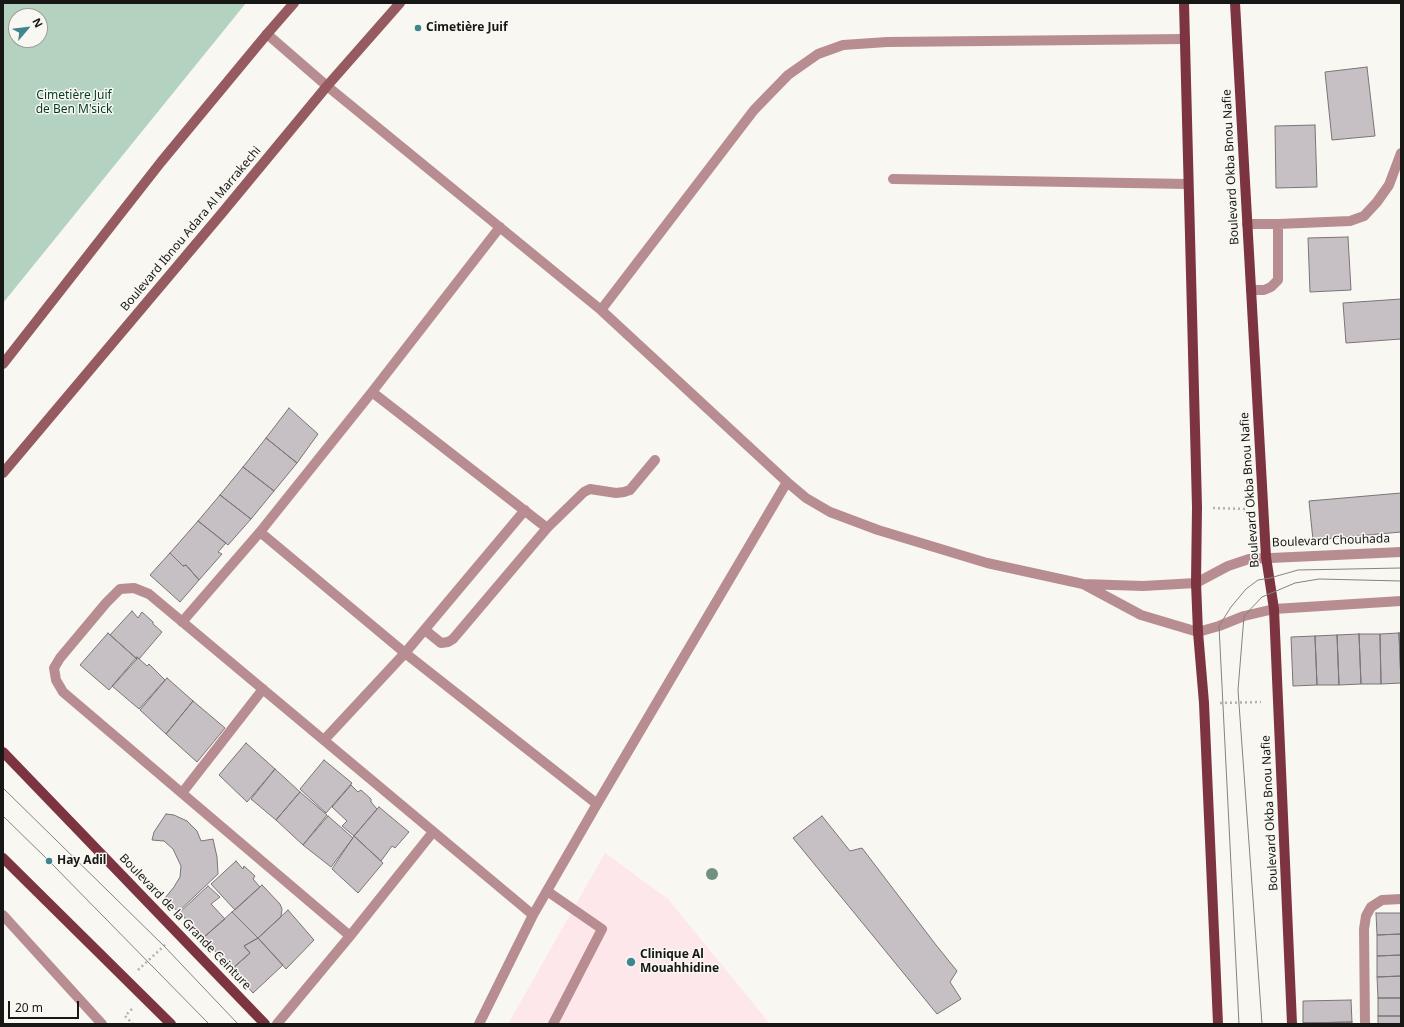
<!DOCTYPE html>
<meta charset="utf-8">
<style>
body{margin:0}
#map{position:relative;width:1404px;height:1027px;overflow:hidden;background:#f9f7f1;font-family:"Noto Sans",sans-serif}
canvas{display:block}
.frame{position:absolute;inset:0;border:4px solid #171715;pointer-events:none}
.north{position:absolute;left:8px;top:8px;width:40px;height:40px;box-sizing:border-box;background:#f9f7f1;border:1px solid #9f9d99;border-radius:50%;rotate:62deg;font-size:11px;font-weight:700;line-height:16px;text-align:center;color:#171715}
.north::after{content:'';display:block;margin:auto;width:14px;height:18px;background:#3f868e;clip-path:polygon(50% 0,100% 100%,50% 72%,0 100%)}
.scale{position:absolute;left:8px;top:1001px;width:71px;height:18px;box-sizing:border-box;border:2px solid #171715;border-top:0;padding-left:5px;font-size:12px;line-height:14px;white-space:nowrap;color:#171715;-webkit-text-stroke:3px #f9f7f1;paint-order:stroke}
</style>
<div id="map">
<canvas width="1404" height="1027"></canvas>
<div class="frame"></div>
<div class="north">N</div>
<div class="scale">20 m</div>
</div>
<script>
const c = document.querySelector('canvas').getContext('2d');
c.lineJoin = 'round';
function fillPath(path, color) {
  c.fillStyle = color;
  c.fill(path, 'evenodd');
}
function poly(rows) {
  const path = new Path2D();
  for (const r of rows) {
    path.moveTo(r[0], r[1]);
    for (let i = 2; i < r.length; i += 2) path.lineTo(r[i], r[i + 1]);
  }
  return path;
}
function trace(path, color, width, dash) {
  c.strokeStyle = color;
  c.lineWidth = width;
  c.lineCap = dash ? 'butt' : 'round';
  c.setLineDash(dash || []);
  c.stroke(path);
}
function write(font, color, halo, rows, align = 'center') {
  c.font = font + ' "Noto Sans",sans-serif';
  c.lineWidth = 3;
  c.setLineDash([]);
  c.textBaseline = 'middle';
  c.strokeStyle = halo;
  c.fillStyle = color;
  for (const [text, x, y, turn = 0] of rows) {
    c.save();
    c.translate(x, y);
    c.rotate((+turn || 0) * Math.PI / 180);
    c.textAlign = isNaN(turn) ? turn : align;
    if (halo) c.strokeText(text, 0, 0);
    c.fillText(text, 0, 0);
    c.restore();
  }
}
fillPath(poly([
 [605,853,668,899,770,1024,508,1024]
]), '#fde7ea');
fillPath(poly([
 [3,3,246,3,3,303],
 [16,16,40,16,40,40,16,40]
]), '#b3d2c0');
const building = poly([
 [1367,67,1375,136,1332,140,1325,72,1367,67],
 [1315,125,1317,187,1276,188,1275,126,1315,125],
 [1348,237,1351,290,1310,292,1308,238,1348,237],
 [1401,299,1401,339,1346,343,1343,303,1401,299],
 [289,408,318,434,297,463,266,438,289,408],
 [266,438,297,463,274,491,243,467,266,438],
 [243,467,274,491,251,519,220,495,243,467],
 [1401,493,1401,532,1313,540,1309,501,1401,493],
 [220,495,251,519,228,545,198,521,220,495],
 [198,521,226,543,218,552,222,554,199,580,186,565,183,566,170,553,198,521],
 [170,553,183,566,186,565,199,580,180,602,150,575,170,553],
 [132,611,138,618,142,612,153,622,153,624,162,632,139,659,137,657,137,659,110,635,132,611],
 [108,633,137,659,109,690,80,665,108,633],
 [1399,633,1401,683,1381,684,1380,634,1399,633],
 [1399,633,1401,633,1401,683,1399,633],
 [1359,634,1361,684,1339,685,1337,635,1359,634],
 [1359,634,1380,634,1381,684,1361,684,1359,634],
 [1337,635,1339,685,1317,685,1315,636,1337,635],
 [1315,636,1317,685,1293,686,1291,637,1315,636],
 [137,657,147,666,149,664,165,680,139,709,112,686,137,657],
 [167,678,193,701,166,734,140,710,167,678],
 [193,701,225,728,197,762,166,734,193,701],
 [246,743,275,769,247,802,219,775,246,743],
 [324,760,352,783,326,813,300,789,324,760],
 [275,769,300,792,276,820,251,799,275,769],
 [351,785,358,792,361,790,371,799,371,802,377,809,354,836,342,826,347,821,332,807,351,785],
 [300,792,327,815,303,845,276,820,300,792],
 [379,807,409,832,395,848,392,846,381,861,354,836,379,807],
 [166,814,174,815,187,821,197,831,201,841,213,839,217,857,218,874,178,912,165,898,174,887,180,877,181,866,173,849,164,841,152,840,154,832,166,814],
 [328,816,353,838,331,867,303,845,328,816],
 [822,816,850,851,862,848,936,945,957,971,950,982,961,999,937,1014,793,838,822,816],
 [354,836,383,863,358,893,332,869,354,836],
 [236,861,243,869,244,866,255,876,253,879,260,887,235,910,211,884,236,861],
 [262,885,280,904,282,909,281,917,258,938,232,912,262,885],
 [208,886,220,897,211,904,225,919,203,938,200,933,197,935,187,924,188,922,180,912,208,886],
 [288,910,314,940,286,969,258,938,288,910],
 [232,912,258,938,244,946,250,953,232,969,203,938,232,912],
 [1376,913,1401,913,1401,934,1377,935,1376,913],
 [1401,934,1401,955,1377,956,1377,935,1401,934],
 [258,938,283,965,253,993,232,969,250,953,244,946,258,938],
 [1401,955,1401,976,1377,977,1377,956,1401,955],
 [1401,976,1401,998,1378,998,1377,977,1401,976],
 [1378,998,1401,998,1401,1016,1378,1016,1378,998],
 [1351,1000,1352,1022,1303,1023,1303,1001,1351,1000],
 [1378,1016,1401,1016,1401,1024,1378,1024,1378,1016],
 [1352,1022,1352,1024,1303,1023,1352,1022]
]);
fillPath(building, '#c6c0c4');
trace(building, '#7a7477', 1);
trace(poly([
 [1213,508,1246,509],
 [1220,703,1261,702],
 [138,970,166,944],
 [132,1009,125,1016,133,1024]
]), '#b4b2ad', 2.5, [2, 3]);
trace(poly([
 [893,179,1188,184],
 [547,891,602,929,553,1024]
]), '#b88d91', 10);
trace(poly([
 [267,34,327,86,601,310,787,482],
 [1247,224,1278,224],
 [1251,290,1264,290,1271,287,1278,280,1278,224,1350,221,1364,216,1377,202,1389,185,1401,153],
 [601,310,754,110,788,75,818,54,843,45,887,42,1185,39],
 [372,392,547,528],
 [260,532,405,653,597,804],
 [1085,585,1141,615,1198,632],
 [182,622,260,532,372,392,500,227],
 [425,630,441,643,448,642,453,639,547,528,584,492,590,489,616,493,624,492,630,490,655,460],
 [324,740,405,653,525,510],
 [182,793,263,689],
 [3,915,102,1024],
 [350,936,63,692,56,680,54,668,60,658,106,603,120,589,134,588,149,594,533,915],
 [277,1024,350,936,433,832],
 [479,1024,533,915,597,804,787,482,806,498,830,512,878,530,987,563,1083,584,1143,586,1196,583],
 [1365,1024,1364,929,1366,916,1371,907,1382,900,1401,899]
]), '#b88d91', 10);
trace(poly([
 [1196,583,1228,566,1249,559,1401,552],
 [1198,632,1219,626,1244,616,1274,609,1401,601]
]), '#b88d91', 10);
trace(poly([
 [3,364,161,162,267,34,294,3],
 [3,473,222,213,327,86,400,3]
]), '#965a61', 10);
trace(poly([
 [1184,3,1197,507,1196,583,1198,632,1204,703,1218,1024],
 [1235,3,1266,557,1274,609,1292,1024],
 [3,752,265,1024],
 [3,858,171,1024]
]), '#7c3440', 10);
trace(poly([
 [3,788,164,946,238,1024],
 [3,816,49,861,209,1024],
 [1239,1024,1219,626,1231,607,1246,589,1258,580,1270,578,1298,570,1401,568],
 [1262,1024,1238,690,1244,616,1262,597,1295,583,1319,579,1401,581]
]), '#84837f', 1);
c.fillStyle = '#719080';
for (const [x, y] of [
 [712,874]
]) {
  c.beginPath();
  c.arc(x, y, 6, 0, 2 * Math.PI);
  c.fill();
}
for (const [x, y, r, color] of [
 [418,28,4,"#3f868e"],
 [49,861,4,"#3f868e"],
 [631,962,5,"#3f868e"]
]) {
  const dot = new Path2D();
  dot.arc(x, y, r, 0, 2 * Math.PI);
  c.fillStyle = color;
  c.fill(dot);
  trace(dot, '#f9f7f1', 1.5);
}
write('bold 12px', '#171715', '#f9f7f1', [
 ["Cimetière Juif",426,28],
 ["Hay Adil",57,861],
 ["Clinique Al",640,955],
 ["Mouahhidine",640,969]
], 'left');
write('12px', '#013b23', '#f9f7f1', [
 ["Cimetière Juif",74,96],
 ["de Ben M'sick",74,110]
]);
write('12px', '#171715', '#f9f7f1', [
 ["Boulevard Okba Bnou Nafie",1231,167,-93],
 ["Boulevard Ibnou Adara Al Marrakechi",191,229,-50],
 ["Boulevard Okba Bnou Nafie",1250,490,-94],
 ["Boulevard Chouhada",1331,541,-2],
 ["Boulevard Okba Bnou Nafie",1270,813,-93],
 ["Boulevard de la Grande Ceinture",185,922,46]
]);
</script>
